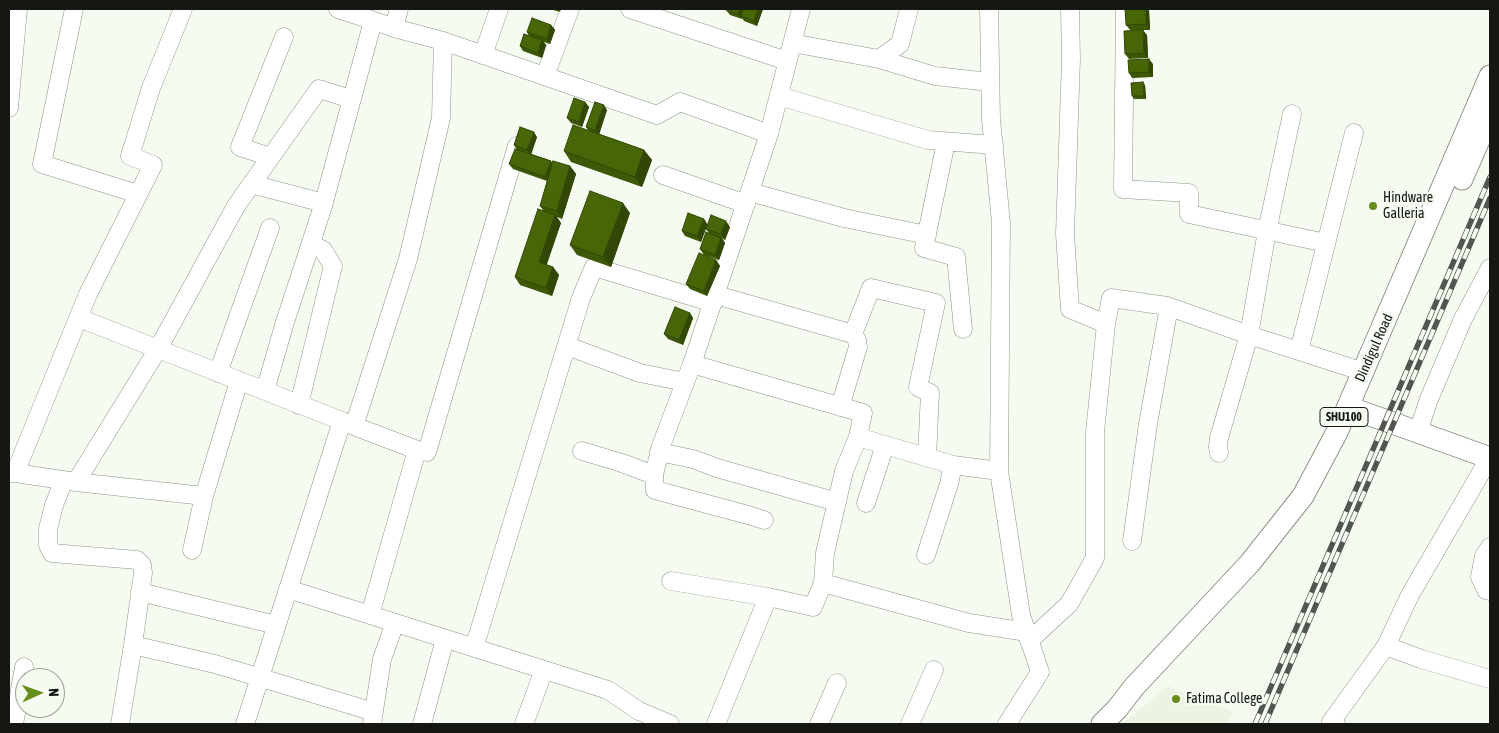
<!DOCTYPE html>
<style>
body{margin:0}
#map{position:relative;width:1499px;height:733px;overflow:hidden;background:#f6fbf1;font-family:"Asap Condensed",sans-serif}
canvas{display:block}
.frame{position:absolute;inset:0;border:10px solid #151713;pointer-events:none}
.north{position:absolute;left:15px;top:668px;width:50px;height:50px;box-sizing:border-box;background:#f6fbf1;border:1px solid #9ca098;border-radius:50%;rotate:88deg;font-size:14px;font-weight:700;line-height:20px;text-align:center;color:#151713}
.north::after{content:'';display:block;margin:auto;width:18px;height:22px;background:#658d1a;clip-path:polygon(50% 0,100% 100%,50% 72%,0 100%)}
</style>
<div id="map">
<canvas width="1499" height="733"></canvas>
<div class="frame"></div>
<div class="north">N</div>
</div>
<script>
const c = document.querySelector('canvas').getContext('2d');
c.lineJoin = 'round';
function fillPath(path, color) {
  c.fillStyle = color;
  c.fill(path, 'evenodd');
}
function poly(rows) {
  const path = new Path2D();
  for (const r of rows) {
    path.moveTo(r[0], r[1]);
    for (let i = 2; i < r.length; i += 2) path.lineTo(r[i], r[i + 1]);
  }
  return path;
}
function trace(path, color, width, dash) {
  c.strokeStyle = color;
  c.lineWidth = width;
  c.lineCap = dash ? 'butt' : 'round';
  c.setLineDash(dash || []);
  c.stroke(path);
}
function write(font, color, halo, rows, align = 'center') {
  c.font = font + ' "Asap Condensed",sans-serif';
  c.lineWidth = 5;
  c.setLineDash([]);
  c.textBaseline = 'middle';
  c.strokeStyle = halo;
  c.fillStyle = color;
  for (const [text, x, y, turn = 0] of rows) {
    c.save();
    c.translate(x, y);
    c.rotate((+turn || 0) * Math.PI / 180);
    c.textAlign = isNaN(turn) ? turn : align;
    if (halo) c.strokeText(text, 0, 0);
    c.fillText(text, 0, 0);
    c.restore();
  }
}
fillPath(poly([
 [1168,686,1233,712,1228,724,1122,724]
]), '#ebf4e2');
const minor = poly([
 [74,9,42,164,138,194],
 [338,9,398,29,443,41,657,115,680,102,769,134],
 [630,9,787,61],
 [989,9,991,119,1001,223,999,471,1021,615,1040,672,1007,724],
 [1125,9,1123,189,1189,193,1189,214,1326,243],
 [394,28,399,9],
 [792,43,879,59,900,44,909,9],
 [483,55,499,9],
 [879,59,935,76,990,82],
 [545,76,570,9],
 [779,96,928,140,994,145],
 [9,108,18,9],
 [946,142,924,248,956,257,963,329],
 [270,157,240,147,284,37],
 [663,175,746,204],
 [251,184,324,203],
 [750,192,844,218,927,235],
 [716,295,853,334,857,340,858,347,840,407],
 [79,318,342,421],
 [1106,324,1111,298,1167,306,1249,335,1364,372],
 [853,334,871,288,936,303,918,387,930,393,927,457],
 [567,346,640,373,685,382],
 [1299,351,1354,133],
 [692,364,863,413,858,437,953,465,999,471],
 [218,373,270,228],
 [265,391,285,322,323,206,373,21],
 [299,405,333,266,323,250,311,244],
 [354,426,417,450,370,615],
 [1418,432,1429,399,1463,319,1490,268],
 [417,450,427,452,517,146],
 [582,451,622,463,654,475],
 [659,452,693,459,717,468,837,502],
 [1219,453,1218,447,1219,438,1249,335,1267,231,1292,114],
 [1490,457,1410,595,1386,646,1421,659,1490,679],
 [9,473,15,473,88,294,153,165,130,156,151,88,183,9],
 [15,473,76,482,204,496],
 [64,480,54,505,48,529,48,545,52,553,137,560,142,565,143,573,133,645,215,664,374,712],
 [76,482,158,349,236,206,319,89,351,99],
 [866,503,885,445],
 [764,520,748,515,655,490,654,475,661,446,692,364,769,134,801,9],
 [1132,541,1148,424,1169,307],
 [1490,547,1484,556,1480,577,1486,590,1490,591],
 [192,550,204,496,239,381],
 [926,555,949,484,953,465],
 [671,581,768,597,813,607,823,583,825,553,844,471,858,437],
 [823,583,969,623,1027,632],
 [288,589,608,690,639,711,670,724],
 [140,592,276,625],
 [1029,641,1069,604,1095,558,1095,432,1106,324,1070,309,1065,234,1071,59,1070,9],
 [474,648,581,298,594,267,713,303],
 [14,724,24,667],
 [120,724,133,645],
 [245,724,342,421,354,426,408,259,441,118,443,41],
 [372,724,382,659,395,623],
 [422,724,445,639],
 [524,724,544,670],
 [716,724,768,597],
 [819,724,837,683],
 [910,724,934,670],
 [1336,724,1331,722,1386,646]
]);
const major = poly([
 [1462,179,1490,115],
 [1348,407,1490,458],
 [1102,724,1117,709,1134,687,1250,563,1303,496,1337,432,1490,76]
]);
trace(minor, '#8e9389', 19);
trace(major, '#8e9389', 23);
trace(minor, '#fff', 18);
trace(major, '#fff', 21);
const rail = poly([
 [1255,724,1490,177],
 [1265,724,1490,198]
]);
trace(rail, '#535650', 5.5);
trace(rail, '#f6fbf1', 4, [11]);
fillPath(poly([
 [550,9,561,9,560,12],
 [763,9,757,26,744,21,742,18,742,19,730,15,726,10],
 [1149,10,1150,30,1130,30,1126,25],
 [551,25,555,30,550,44,544,42,546,45,542,58,523,51,520,46,529,36,527,32],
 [1147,35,1148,58,1129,59,1125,54],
 [1153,64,1153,77,1132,78,1129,73],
 [1145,85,1146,99,1134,99,1132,96],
 [585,102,589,107,582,127,571,123,567,118],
 [607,110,599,134,644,150,652,160,642,187,571,162,564,151,588,130,586,127],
 [537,137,531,154,551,161,552,164,570,166,576,174,562,219,557,217,561,223,546,265,553,267,559,275,552,296,520,285,515,277,543,210,540,206,547,181,513,169,509,164,517,150,514,145],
 [630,213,611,267,577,255,570,245],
 [704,219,707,224,730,227,725,240,722,238,725,243,719,260,704,255,700,249,709,233,706,229,701,242,685,236,682,231],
 [716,260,720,266,707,296,690,289,686,284],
 [690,313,693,318,683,345,668,339,664,334]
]), '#3d5806');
fillPath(poly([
 [740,9,746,9,741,16,742,19,738,14],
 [758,9,763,9,757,26,754,21],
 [1146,9,1148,9,1149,10,1150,30,1146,24],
 [551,25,555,30,550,44,547,39],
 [1143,30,1147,35,1148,58,1144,53],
 [542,40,546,45,542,58,538,53],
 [1149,59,1153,64,1153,77,1149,72],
 [1143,82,1145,85,1146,99,1144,96],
 [585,102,589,107,582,127,579,122],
 [604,105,607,110,599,135,595,130],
 [534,132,537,137,531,155,527,150],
 [644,150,652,160,642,187,635,177],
 [551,161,554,167,549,182,545,177],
 [570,166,576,174,562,219,557,211],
 [623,203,630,213,611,267,603,257],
 [555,215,561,223,545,270,539,262],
 [704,219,707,224,701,242,697,236],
 [726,221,730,227,725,240,721,234],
 [721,238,725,243,719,260,715,255],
 [716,260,720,266,707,296,704,291],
 [553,267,559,275,552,296,546,288],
 [690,313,693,318,683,345,679,340]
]), '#324705');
const building = poly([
 [726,9,740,9,738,14,726,10,726,9],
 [743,9,758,9,754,21,741,16,743,9],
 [1125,9,1146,9,1146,24,1126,25,1125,9],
 [532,18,551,25,547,39,527,32,532,18],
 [1143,30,1144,53,1125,54,1124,31,1143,30],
 [524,34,542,40,538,53,520,46,524,34],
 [1149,59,1149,72,1129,73,1128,60,1149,59],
 [1143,82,1144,96,1132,96,1131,83,1143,82],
 [574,98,585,102,579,122,567,118,574,98],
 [595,102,604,105,595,130,586,127,595,102],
 [573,125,644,150,635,177,564,151,573,125],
 [520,127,534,132,527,150,514,145,520,127],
 [515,149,551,161,545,177,509,164,515,149],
 [553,161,570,166,557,211,540,206,553,161],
 [590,191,623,203,603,257,570,245,590,191],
 [538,209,555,215,539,262,553,267,546,288,515,277,538,209],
 [688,213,704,219,697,236,682,231,688,213],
 [711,215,726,221,721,234,706,229,711,215],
 [706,232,721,238,715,255,700,249,706,232],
 [699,253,716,260,704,291,686,284,699,253],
 [675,307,690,313,679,340,664,334,675,307]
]);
fillPath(building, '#476607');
trace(building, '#324705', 1);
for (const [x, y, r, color] of [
 [1373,206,5,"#658d1a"],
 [1176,699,5,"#658d1a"]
]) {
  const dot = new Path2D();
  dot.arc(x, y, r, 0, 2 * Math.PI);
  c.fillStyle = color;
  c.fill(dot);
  trace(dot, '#f6fbf1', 2);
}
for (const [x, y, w] of [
 [1344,417,48]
]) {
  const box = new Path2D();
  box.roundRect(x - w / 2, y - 9.5, w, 19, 4);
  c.fillStyle = '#f6fbf1';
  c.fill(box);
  trace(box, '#151713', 1);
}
write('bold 12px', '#151713', null, [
 ["SHU100",1344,417]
]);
write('14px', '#151713', '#f6fbf1', [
 ["Hindware",1383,198],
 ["Galleria",1383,214],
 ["Fatima College",1186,699]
], 'left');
write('14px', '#151713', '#f6fbf1', [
 ["Dindigul Road",1374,348,-66]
]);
</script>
